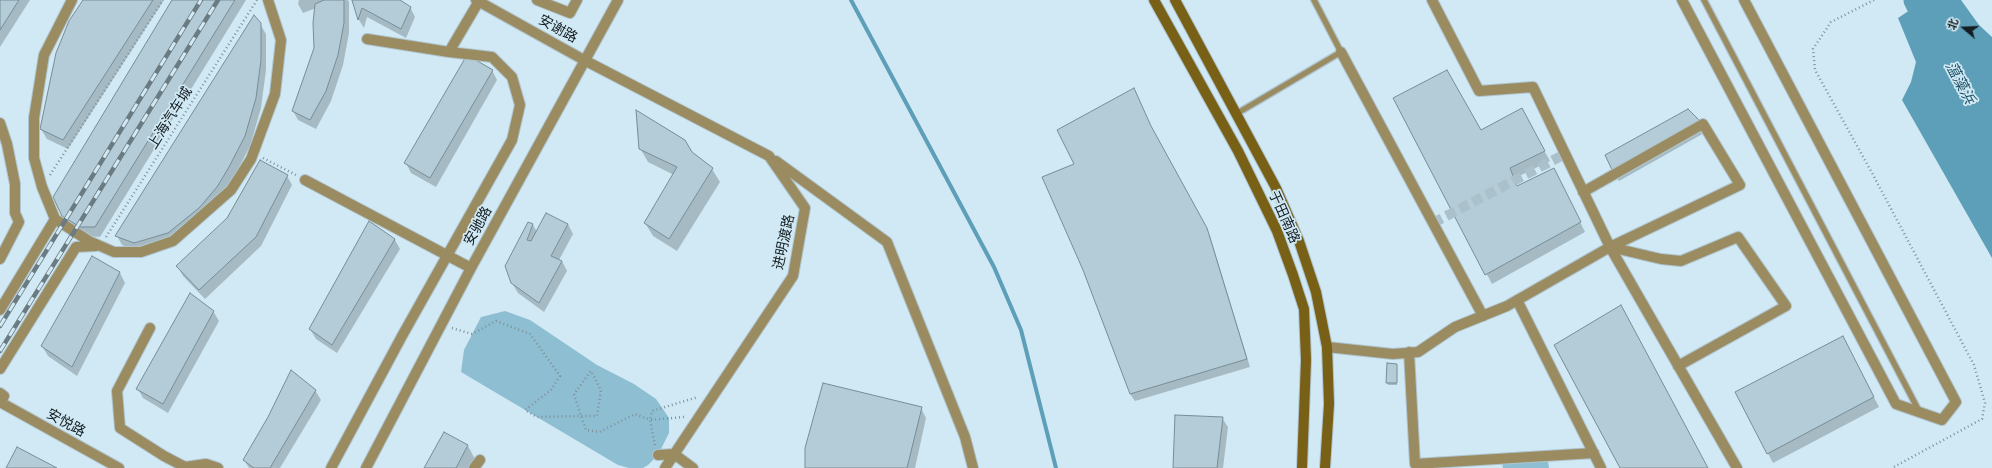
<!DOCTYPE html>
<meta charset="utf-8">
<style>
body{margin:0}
#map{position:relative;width:1992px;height:468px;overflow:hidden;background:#d0e9f4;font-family:Mulish,"Noto Sans SC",sans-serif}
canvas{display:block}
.north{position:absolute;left:1944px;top:8px;width:40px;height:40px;-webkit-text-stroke:3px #d0e9f4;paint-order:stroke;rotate:289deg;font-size:11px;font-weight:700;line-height:16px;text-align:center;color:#141d21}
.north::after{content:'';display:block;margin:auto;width:14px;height:18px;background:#141d21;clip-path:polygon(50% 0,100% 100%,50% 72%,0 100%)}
</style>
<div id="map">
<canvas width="1992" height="468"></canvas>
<div class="north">北</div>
</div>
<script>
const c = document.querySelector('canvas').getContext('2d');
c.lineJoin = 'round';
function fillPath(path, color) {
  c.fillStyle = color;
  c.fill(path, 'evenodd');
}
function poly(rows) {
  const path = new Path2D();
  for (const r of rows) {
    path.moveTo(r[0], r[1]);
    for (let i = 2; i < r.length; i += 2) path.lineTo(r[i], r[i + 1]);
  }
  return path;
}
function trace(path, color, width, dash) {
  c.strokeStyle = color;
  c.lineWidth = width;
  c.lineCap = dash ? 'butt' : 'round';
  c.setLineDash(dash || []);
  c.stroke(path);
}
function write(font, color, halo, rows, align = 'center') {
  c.font = font + ' Mulish,"Noto Sans SC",sans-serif';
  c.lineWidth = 3.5;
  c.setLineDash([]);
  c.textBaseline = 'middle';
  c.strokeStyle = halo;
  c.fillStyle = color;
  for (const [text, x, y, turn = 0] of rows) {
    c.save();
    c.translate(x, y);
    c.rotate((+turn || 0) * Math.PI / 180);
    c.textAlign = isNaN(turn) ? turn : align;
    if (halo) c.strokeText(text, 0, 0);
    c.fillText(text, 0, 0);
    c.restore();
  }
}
fillPath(poly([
 [505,311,530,320,597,365,634,384,656,399,669,418,669,433,658,455,648,465,643,468,629,468,618,465,461,372,464,350,481,317],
 [1548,461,1549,468,1503,468,1502,462]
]), '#8ebed2');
fillPath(poly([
 [1925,0,1961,0,1979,25,1992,37,1992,258,1902,100,1911,82,1916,62,1898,18]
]), '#5d9eb8');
fillPath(poly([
 [0,0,30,0,0,47],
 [84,0,164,0,68,149,47,139,41,129],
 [173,0,246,0,100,237,86,236,69,226,63,216],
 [299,0,348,0,349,2,349,33,343,65,331,101,316,129,298,120,293,111,315,48,316,8,303,13,298,4],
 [353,0,398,0,410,7,415,17,406,38,367,17,364,28,359,20],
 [260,24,266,34,266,70,261,108,250,146,234,177,222,196,174,242,139,252,122,245,117,236],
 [492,70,497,80,436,187,411,173,406,163],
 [1134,90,1154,134,1210,236,1250,367,1135,401,1130,394],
 [1395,98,1481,131,1521,110,1550,161,1515,178,1518,187,1559,179,1585,232,1492,284],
 [1688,110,1706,132,1619,181,1614,174],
 [640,148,692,153,712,169,720,182,677,251,653,236,645,223,674,175,648,162],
 [287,176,292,185,261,246,205,299,183,276,178,267],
 [369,222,395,240,400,249,337,353,316,339,310,329],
 [529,224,533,225,537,232,568,224,573,234,559,260,562,261,567,271,544,312,518,293,512,283],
 [92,257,120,273,125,283,77,376,48,356,42,346],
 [213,311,219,321,168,413,143,398,138,389],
 [1843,337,1879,407,1773,463,1736,393],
 [1396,365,1397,385,1388,385,1387,383],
 [315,390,321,400,280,468,249,468,244,460],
 [921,408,926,418,915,468,806,468],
 [1222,418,1228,427,1223,468,1174,468],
 [444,433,468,446,475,459,470,468,425,468]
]), '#0003');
trace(poly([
 [851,0,994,267,1021,330,1056,468]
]), '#5d9eb8', 4);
trace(poly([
 [1916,0,1933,34]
]), '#5d9eb8', 25);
const building = poly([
 [0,0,19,0,0,30,0,0],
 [83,0,153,0,63,140,40,129,56,53,69,21,83,0],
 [172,0,235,0,95,227,80,227,62,216,53,197,172,0],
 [324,0,344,0,344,23,338,55,326,91,310,120,292,111,314,48,313,23,315,4,324,0],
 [352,0,400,0,411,7,401,29,362,8,358,20,352,0],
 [254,15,261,23,261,60,256,98,245,136,229,167,217,187,199,208,168,233,134,243,115,236,254,15],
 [467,55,493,70,430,178,404,163,467,55],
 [1447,70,1481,130,1522,108,1545,151,1510,168,1517,186,1554,168,1581,222,1485,275,1393,98,1447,70],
 [1134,88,1151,126,1207,228,1247,359,1130,394,1083,270,1042,177,1074,164,1057,130,1134,88],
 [1688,109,1703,124,1614,174,1605,155,1688,109],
 [636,110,685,140,692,152,713,168,669,239,644,223,677,167,639,149,636,110],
 [260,160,288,175,256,237,199,290,176,266,227,218,260,160],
 [546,213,568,224,551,256,562,261,539,303,511,283,505,266,528,222,533,224,527,240,531,241,546,213],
 [369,221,395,239,332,345,309,329,369,221],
 [92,256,120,272,72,367,41,346,92,256],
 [190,293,214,311,163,404,136,389,190,293],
 [1621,305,1708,468,1620,468,1554,345,1621,305],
 [1843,336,1874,397,1767,454,1735,392,1843,336],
 [1387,363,1397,364,1397,383,1386,383,1387,363],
 [291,370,316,390,270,468,254,468,243,460,268,417,291,370],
 [823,383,922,407,907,468,805,468,805,448,823,383],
 [1175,415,1223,417,1217,468,1173,468,1175,415],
 [444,432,468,445,456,468,424,468,444,432],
 [17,447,57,468,6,468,17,447]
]);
fillPath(building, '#b4ccd7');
trace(building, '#768d97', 1);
trace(poly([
 [1433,223,1565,154]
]), '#aac0ca', 10, [10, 5]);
const lane = poly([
 [1704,0,1919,411],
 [1236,114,1341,52,1314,0]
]);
const street = poly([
 [72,0,44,55,34,118,34,158,42,187,55,219,89,241,114,252,141,252,173,241,231,190,251,159,275,94,281,40,268,0],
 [476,0,584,60,769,156,805,208,793,276,665,468],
 [537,0,570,13,577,0],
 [1682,0,1896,404,1942,420,1956,402,1744,0],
 [449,52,479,1],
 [1341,52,1483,316],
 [0,123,7,144,15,184,15,213,19,222,0,259],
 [776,161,887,242,965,437,973,468],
 [305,180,471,268],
 [1583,192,1703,124,1740,185,1610,247],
 [1610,247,1661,259,1681,261,1738,237,1786,306,1678,366],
 [1610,247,1737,468],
 [1517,300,1601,468],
 [0,310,55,219],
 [150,328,117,391,120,428,164,456,185,467,206,464,218,468],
 [1327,347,1393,354,1418,352,1455,327,1507,306,1610,247,1533,87,1479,91,1432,0],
 [1409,352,1415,464,1594,453],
 [0,369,76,247,96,246],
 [0,393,4,396,1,403],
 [0,402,119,468],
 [658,455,674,454,693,468],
 [331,468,402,336,512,140,520,105,512,77,492,57,449,52,367,39],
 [366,468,471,268,618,0],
 [474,468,480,460]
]);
const secondary = poly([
 [1154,0,1238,151,1277,231,1293,275,1304,309,1306,360,1302,468],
 [1175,0,1276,188,1299,241,1316,292,1327,347,1329,404,1325,468]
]);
trace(lane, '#aec4ce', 8);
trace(street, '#aec4ce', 12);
trace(secondary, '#aec4ce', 12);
trace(poly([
 [1874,0,1831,22,1813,49,1815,70,1872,173,1974,365,1985,403,1982,419,1892,468],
 [263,158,296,175],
 [50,175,163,0],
 [106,237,257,0],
 [452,328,472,334,496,321,530,334,560,376,551,390,525,410,537,417,581,416,597,416,601,390,591,371,574,394,581,416,586,430,599,432,635,414,650,420,655,445],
 [684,417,650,420,652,411,698,397]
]), '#7f9199', 2.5, [1, 3]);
trace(lane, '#9b8b61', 5.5);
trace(street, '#9b8b61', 10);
trace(secondary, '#786016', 10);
const rail = poly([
 [0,326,201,0],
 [0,351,218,0]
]);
trace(rail, '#6b7b82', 4.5);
trace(rail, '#d0e9f4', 3, [9]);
write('14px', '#141d21', '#d0e9f4', [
 ["安谢路",558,29,29],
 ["上海汽车城",170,118,-58],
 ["于田南路",1284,217,66],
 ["安驰路",478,226,-61],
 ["进明渡路",784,242,-78],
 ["安悦路",66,423,29]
]);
write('italic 15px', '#1f5468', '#d0e9f4', [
 ["蕰藻浜",1960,83,62]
]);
</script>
